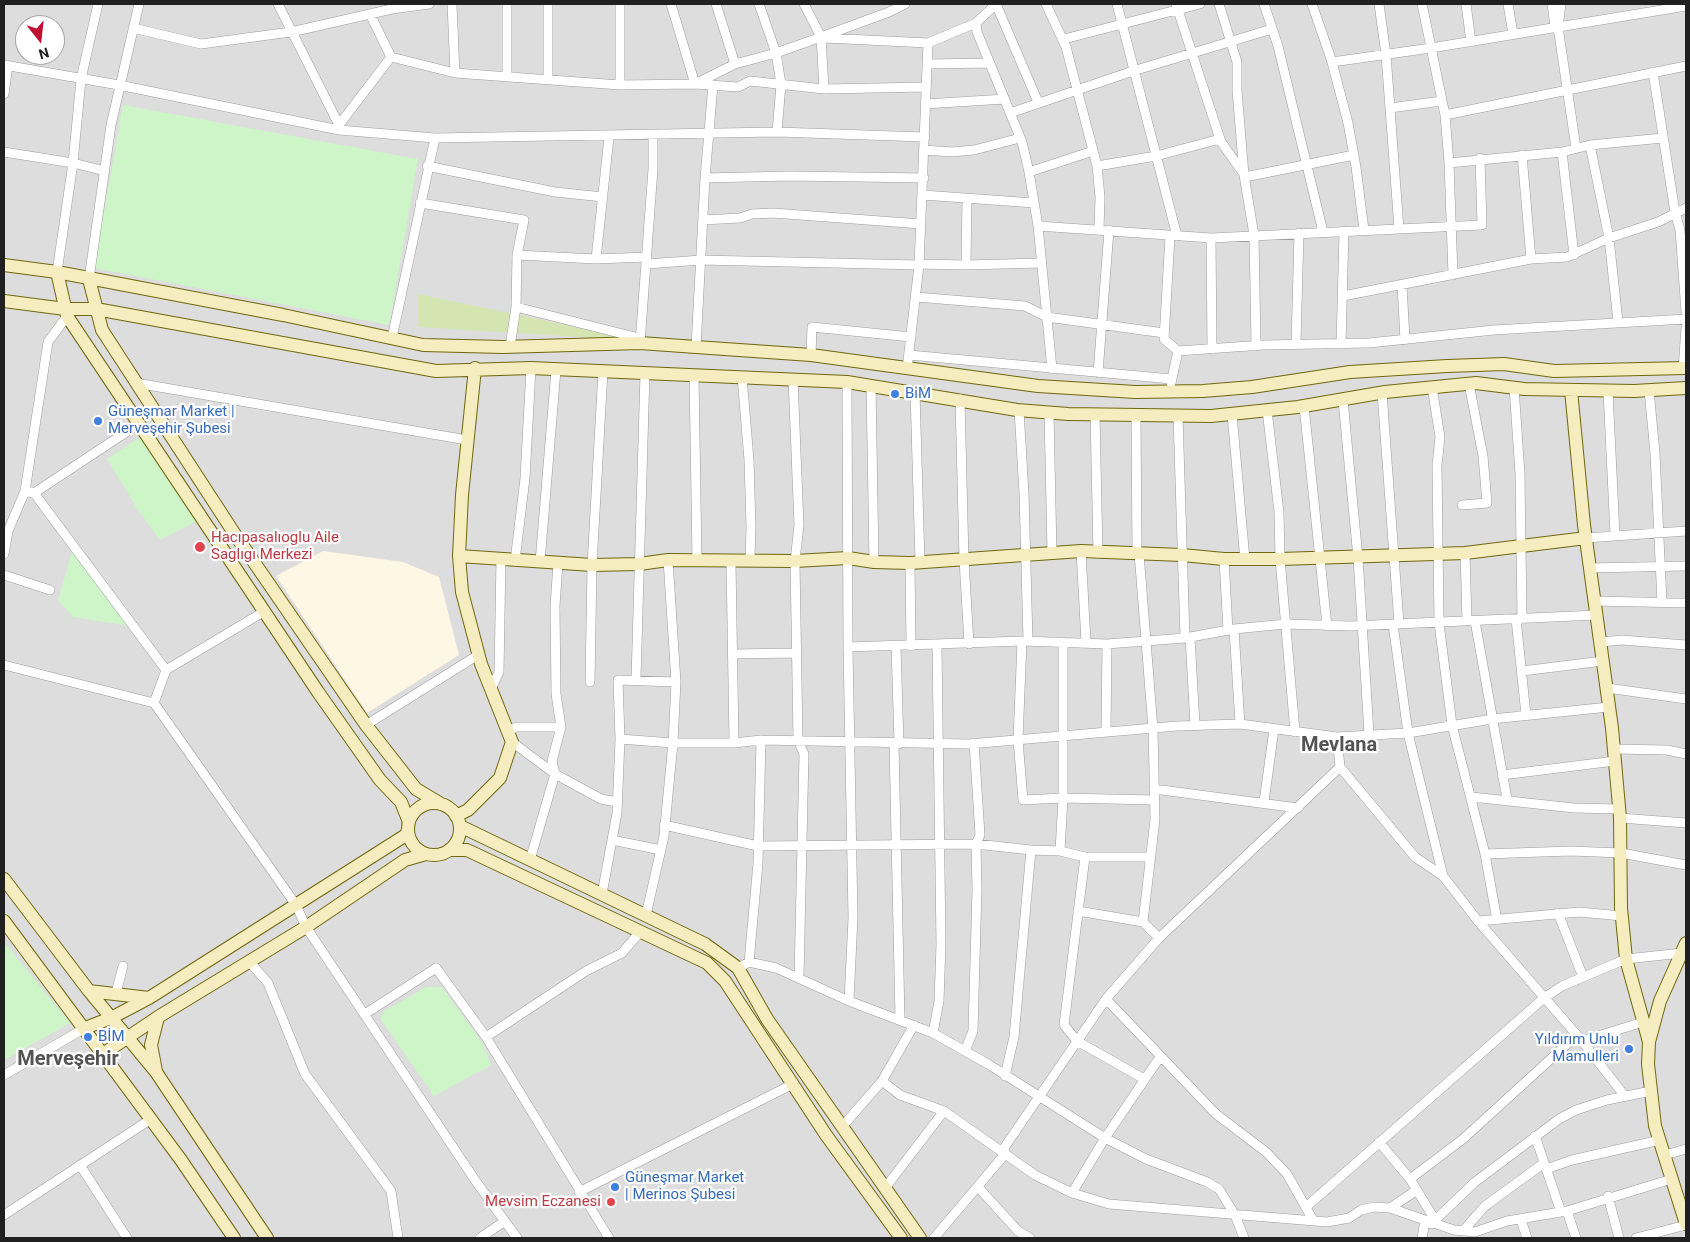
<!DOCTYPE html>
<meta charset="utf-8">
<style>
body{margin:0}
#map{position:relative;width:1690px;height:1242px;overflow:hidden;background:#efebe7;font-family:Roboto,sans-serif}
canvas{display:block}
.frame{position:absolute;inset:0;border:5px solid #202020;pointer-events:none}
.north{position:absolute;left:15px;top:15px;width:50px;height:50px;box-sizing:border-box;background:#fff;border:1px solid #a6a6a6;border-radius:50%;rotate:164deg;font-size:14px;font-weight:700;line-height:20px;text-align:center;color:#202020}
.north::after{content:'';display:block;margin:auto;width:18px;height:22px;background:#bf1033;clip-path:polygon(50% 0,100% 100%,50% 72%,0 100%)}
</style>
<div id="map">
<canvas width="1690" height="1242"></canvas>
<div class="frame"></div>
<div class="north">N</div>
</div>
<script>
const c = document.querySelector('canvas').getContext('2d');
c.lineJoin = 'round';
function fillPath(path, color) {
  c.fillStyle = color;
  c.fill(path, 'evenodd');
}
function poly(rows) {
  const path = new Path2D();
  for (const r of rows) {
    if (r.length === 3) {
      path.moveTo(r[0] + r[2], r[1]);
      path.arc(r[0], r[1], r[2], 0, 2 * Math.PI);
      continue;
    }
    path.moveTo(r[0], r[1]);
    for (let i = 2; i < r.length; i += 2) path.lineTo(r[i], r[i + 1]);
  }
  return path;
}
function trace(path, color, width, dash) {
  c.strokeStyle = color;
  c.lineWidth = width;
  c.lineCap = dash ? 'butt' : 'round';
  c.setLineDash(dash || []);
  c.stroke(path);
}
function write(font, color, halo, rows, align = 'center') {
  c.font = font + ' Roboto,sans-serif';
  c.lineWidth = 4.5;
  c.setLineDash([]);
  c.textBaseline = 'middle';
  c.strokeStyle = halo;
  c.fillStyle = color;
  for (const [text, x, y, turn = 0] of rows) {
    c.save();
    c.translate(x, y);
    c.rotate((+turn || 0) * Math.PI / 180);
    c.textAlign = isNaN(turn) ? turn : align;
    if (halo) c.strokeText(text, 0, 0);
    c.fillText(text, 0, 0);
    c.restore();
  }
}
fillPath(poly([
 [4,4,1686,4,1686,1238,4,1238],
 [25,25,55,25,55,55,25,55]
]), '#dedddd');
fillPath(poly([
 [323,551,403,562,439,577,459,655,367,713,276,576]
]), '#fdf7e3');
fillPath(poly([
 [418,294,619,336,599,338,418,327]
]), '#d5e5b1');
fillPath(poly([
 [123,105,418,159,389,325,94,268],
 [142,436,199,520,160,540,138,510,107,459],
 [72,551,130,626,73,617,58,600],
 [4,942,70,1023,4,1060],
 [427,987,442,987,483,1044,491,1065,434,1096,380,1018,384,1011]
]), '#cdf5c8');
const street = poly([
 [278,4,339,125,339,130],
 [452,4,455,73],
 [671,4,695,84,735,64,776,53,821,37,889,12,905,4],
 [716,4,735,64],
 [759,4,776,53,781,84,777,132],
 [804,4,821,37,824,89],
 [1046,4,1066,47,1097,166,1100,197,1099,229],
 [1117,4,1177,236],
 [1176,4,1221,142,1244,174],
 [1219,4,1237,62,1237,90,1244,175,1254,235,1256,346],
 [1264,4,1278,46,1323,232],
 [1312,4,1332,62,1348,123,1356,167,1364,230],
 [1379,4,1386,55,1399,229],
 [1422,4,1445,115,1449,163,1562,152,1590,145,1663,138],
 [1466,4,1471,42],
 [1508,4,1513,34],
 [1552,4,1555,27],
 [1561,4,1558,27,1576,148],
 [370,14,391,57,455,73,620,85,695,84,738,87,750,81,824,89,926,87],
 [976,23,977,32,1022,142,1029,172,1038,226,1052,369],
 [133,28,201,44,291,32,392,9,429,4],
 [826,38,928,43,976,23,996,4,1038,102],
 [1064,39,1200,4],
 [1332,62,1431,48,1686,6],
 [927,64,990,63],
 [4,65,119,85,339,130,435,138,777,132,925,137],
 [1653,72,1675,212,1680,230,1686,312],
 [507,76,507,4],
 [548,79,548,4],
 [620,85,620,4],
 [4,94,8,65],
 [925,104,1005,99],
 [1390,108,1442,101],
 [1010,113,1133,71,1272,29],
 [1445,115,1686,66],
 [339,125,391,57],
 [1590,145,1609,238,1618,322],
 [924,150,952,152,974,150,1020,138],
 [4,152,73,163,105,171],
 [1562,152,1574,255],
 [1522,155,1531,259],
 [1449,163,1453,275],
 [427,166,555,192,603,197],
 [1097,166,1156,156,1220,139],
 [1029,172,1093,151],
 [1245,177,1354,155],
 [705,178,790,176,924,178],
 [923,195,1034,203],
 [420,203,524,220,517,255,516,307],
 [703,220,740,218,752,214,773,213,921,224],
 [1038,226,1211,238,1482,225,1480,158],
 [1170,236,1164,339,1178,351,1263,345,1369,343,1494,330,1686,319],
 [1211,238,1212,349],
 [517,255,596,259,647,257],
 [596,259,609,137],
 [647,264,701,260,919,265],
 [919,264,966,265,1041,263],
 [966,265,967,199],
 [57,272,73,163,81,79,98,4],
 [89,279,111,125,139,4],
 [1402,285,1405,340],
 [1343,296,1531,259,1567,257,1609,238,1658,222,1686,208],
 [916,297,1025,306,1047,317,1164,333],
 [392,338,435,138],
 [640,343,653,169,653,135],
 [1296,344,1299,233],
 [1341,344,1344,231],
 [510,347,516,307,635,337,638,343],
 [696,347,705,178,713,85],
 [811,355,812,327,911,337],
 [909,355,1172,379],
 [907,369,919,265,928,43],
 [1683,369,1686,327],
 [1098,373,1109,230],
 [694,375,697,560],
 [742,377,749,460,751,527,750,560],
 [793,379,799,525,795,561,798,740,804,754,799,977],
 [847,382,848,647,853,918,849,1001],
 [136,383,467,440],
 [1171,383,1178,351],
 [871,385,874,562],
 [1432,387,1440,437,1437,465,1439,623,1452,725,1485,854,1497,920],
 [1514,387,1520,474,1522,619],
 [1649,390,1655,453,1662,602],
 [1608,391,1615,535],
 [915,392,920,562],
 [1382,393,1399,624],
 [960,399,964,560,969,644],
 [1343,400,1358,558,1369,734],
 [1304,406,1327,626],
 [1019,410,1024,493,1028,641],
 [1267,410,1279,512,1280,559,1295,732],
 [1049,413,1052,553],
 [1095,414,1098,553],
 [1232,414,1245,560],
 [1136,416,1137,553],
 [1178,416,1185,638],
 [25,491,34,493,166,670],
 [34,493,140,423],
 [1462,505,1487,503,1483,456,1469,384],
 [1586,538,1686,531],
 [1081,551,1086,642],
 [1139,553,1153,729,1155,819,1143,922,1159,938],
 [1465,553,1467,621],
 [4,554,8,531,25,491,48,342,67,316],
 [1224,559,1228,630],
 [515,561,525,478,531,368],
 [540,562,556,370],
 [731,562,734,743],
 [910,563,911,646],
 [1590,568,1686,566],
 [4,575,50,590],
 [1594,601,1686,603],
 [1516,619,1526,715],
 [1475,621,1507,799],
 [1393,624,1408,733,1443,876],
 [1234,629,1240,724],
 [1190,637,1195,725],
 [1022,641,1018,740,1023,800,1063,798,1154,800],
 [1601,642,1622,640,1686,645],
 [896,646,899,744],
 [848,647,1022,641,1107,644,1185,638,1234,629,1286,624,1351,626,1597,615],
 [733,654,795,653],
 [4,665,154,703,296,905,306,927,475,1180,517,1238],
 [1522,671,1603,661],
 [636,679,645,373],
 [590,682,592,565,603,371],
 [1607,688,1686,699],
 [491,689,499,672,501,559],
 [154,703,166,670,265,611],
 [366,725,478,655],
 [509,731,516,727,561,727],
 [1106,732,1107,644],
 [1337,737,1340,767,1415,857,1443,876,1478,921,1582,1041,1624,1095],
 [620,739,673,743,734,743,761,740,969,744,1177,726,1240,724,1337,737,1408,733,1492,719,1609,707],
 [512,742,555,774,601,799,617,802],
 [894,744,900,1019],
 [1614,749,1667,750,1686,754],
 [1502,775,1615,761],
 [1154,789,1298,808],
 [1472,797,1574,808,1619,809],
 [1264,802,1274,729],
 [1620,818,1686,823],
 [664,825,758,846,976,844,1031,850,1060,851,1085,857,1064,1025,1077,1041,1144,1079],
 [612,840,661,850],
 [1060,851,1063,798,1063,642],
 [1485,854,1571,851,1621,853,1686,865],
 [1085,857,1151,857],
 [530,860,555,774,552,761,561,727,556,694,555,606,558,563],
 [602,894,617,813,620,739,618,680,676,682],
 [1078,911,1143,922],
 [1558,913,1583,977],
 [646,915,664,836,673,743,676,682,668,560],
 [1478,921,1579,912,1622,916],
 [249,961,268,983,305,1074,391,1191,398,1238],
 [749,962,758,863,761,740],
 [738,968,749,962,776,968,849,1001,933,1033,988,1064,1105,1138,1146,1159,1207,1182,1219,1189,1235,1215,1244,1238],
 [116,993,123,966],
 [1106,999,1216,1114,1266,1152,1287,1174,1313,1220],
 [365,1014,436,968,486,1037,609,1238],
 [933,1033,939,1001,941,945,937,645],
 [486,1037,586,971,622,953,640,932],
 [1582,1041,1643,1022],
 [965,1051,973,1031,977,890,976,844,980,835,974,743],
 [4,1075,85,1028],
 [1005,1076,1014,1037,1031,850],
 [882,1081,900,1095,944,1111,1035,1175,1072,1193,1109,1204,1327,1222,1349,1218,1361,1210,1374,1207,1390,1208,1454,1230,1475,1232,1507,1221,1567,1211,1672,1179],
 [842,1127,882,1081,914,1025],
 [1535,1136,1561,1212],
 [1379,1142,1410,1179,1435,1220],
 [1665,1155,1686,1149],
 [80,1165,127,1238],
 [1546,1169,1572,1160,1660,1140],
 [1410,1179,1463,1139,1577,1035],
 [978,1187,1018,1231,1030,1238],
 [885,1188,944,1111],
 [579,1192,793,1084],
 [1072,1193,1105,1138,1160,1057],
 [1608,1196,1619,1238],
 [1306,1207,1544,998,1562,986,1626,959,1682,953],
 [1390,1208,1417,1190],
 [1567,1211,1576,1238],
 [4,1215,151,1119],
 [1521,1220,1527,1238],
 [1431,1224,1475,1182,1559,1119,1576,1110,1607,1100,1651,1091],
 [1463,1231,1485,1206,1544,1163],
 [480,1238,505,1221],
 [934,1238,1005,1154,1004,1148,1106,999,1159,938,1340,767],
 [1422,1238,1425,1221],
 [1636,1238,1686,1225]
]);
const secondary = poly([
 [4,265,57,272,283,315,423,345,503,347,640,343,696,347,811,355,1038,386,1135,392,1203,391,1252,387,1350,372,1447,366,1504,364,1554,371,1686,368],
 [57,272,67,316,318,692,380,780,401,802,409,822],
 [89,279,102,330,236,536,366,725,416,789,441,804],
 [4,301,65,309,96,309,436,371,531,368,847,382,1017,410,1068,414,1211,416,1298,407,1385,392,1476,383,1524,389,1634,391,1686,388],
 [1571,390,1584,525,1612,728,1620,818,1621,908,1626,959,1649,1042],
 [459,556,592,565,639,564,668,560,795,561,848,558,874,562,910,563,1081,551,1182,555,1224,559,1280,559,1465,553,1586,538],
 [434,829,26],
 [456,816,468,810,500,778,512,742,481,664,462,592,459,556,462,495,475,368],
 [460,826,705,944,738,968,767,1019,920,1238],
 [449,850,467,850,707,963,725,981,826,1135,901,1238],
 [4,879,89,991,156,1072,267,1238],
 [4,921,181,1160,234,1238],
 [1686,943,1660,1001,1649,1042,1648,1064,1655,1126,1686,1224],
 [89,991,149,998],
 [85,1028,111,1018,149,998,406,835,408,830],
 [103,1054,158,1017,306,927,405,860,426,854],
 [156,1071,151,1045,158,1017]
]);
trace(street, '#9d9d9d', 10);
trace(secondary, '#70670e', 14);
trace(street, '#fff', 9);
trace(secondary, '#f5edbf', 12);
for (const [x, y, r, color] of [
 [895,394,5,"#3f7fe0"],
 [98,421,5,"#3f7fe0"],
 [200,547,6,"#e0444e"],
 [88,1037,5,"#3f7fe0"],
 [1629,1049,5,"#3f7fe0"],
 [615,1187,5,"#3f7fe0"],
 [611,1202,5,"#e0444e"]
]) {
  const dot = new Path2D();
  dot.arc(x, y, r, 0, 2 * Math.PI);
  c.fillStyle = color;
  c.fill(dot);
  trace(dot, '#fff', 2);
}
write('15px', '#366cbe', '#fff', [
 ["BiM",905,394],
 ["Güneşmar Market |",108,412],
 ["Merveşehir Şubesi",108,429],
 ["BİM",98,1037],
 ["Yıldırım Unlu",1619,1040,"right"],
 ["Mamulleri",1619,1057,"right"],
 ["Güneşmar Market",625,1178],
 ["| Merinos Şubesi",625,1195]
], 'left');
write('15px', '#be3a42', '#fff', [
 ["Hacıpasalıoglu Aile",211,538],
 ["Saglıgı Merkezi",211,555],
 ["Mevsim Eczanesi",601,1202,"right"]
], 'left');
write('bold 20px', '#535353', '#fff', [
 ["Mevlana",1339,746],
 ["Merveşehir",68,1060]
]);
</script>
